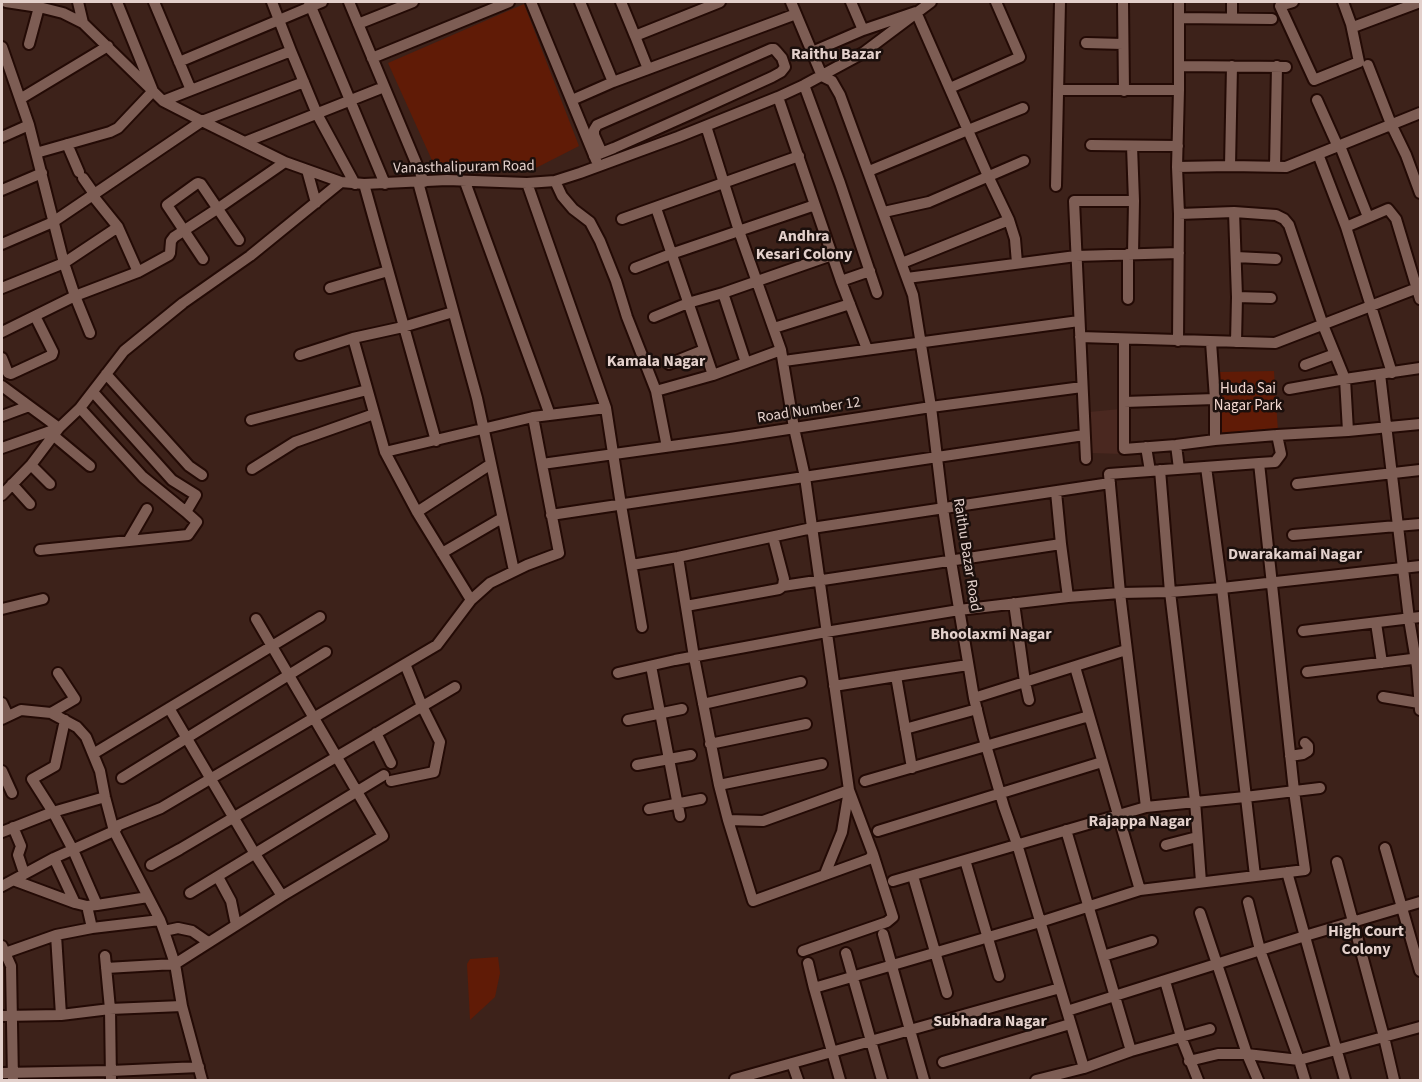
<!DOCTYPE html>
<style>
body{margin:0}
#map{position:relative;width:1422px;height:1082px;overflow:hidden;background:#3d221a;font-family:"Source Sans 3",sans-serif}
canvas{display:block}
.frame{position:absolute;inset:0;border:3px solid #e3d0cb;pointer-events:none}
</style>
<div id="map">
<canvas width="1422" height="1082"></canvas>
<div class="frame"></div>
</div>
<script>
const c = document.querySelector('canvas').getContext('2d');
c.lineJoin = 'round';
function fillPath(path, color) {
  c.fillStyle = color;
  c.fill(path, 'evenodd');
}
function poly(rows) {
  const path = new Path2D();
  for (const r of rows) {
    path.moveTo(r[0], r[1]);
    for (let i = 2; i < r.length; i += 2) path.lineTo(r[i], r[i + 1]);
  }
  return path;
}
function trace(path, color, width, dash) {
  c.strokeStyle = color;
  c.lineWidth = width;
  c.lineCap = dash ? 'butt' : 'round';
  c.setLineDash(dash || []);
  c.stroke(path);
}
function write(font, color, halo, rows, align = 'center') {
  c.font = font + ' "Source Sans 3",sans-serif';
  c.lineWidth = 5;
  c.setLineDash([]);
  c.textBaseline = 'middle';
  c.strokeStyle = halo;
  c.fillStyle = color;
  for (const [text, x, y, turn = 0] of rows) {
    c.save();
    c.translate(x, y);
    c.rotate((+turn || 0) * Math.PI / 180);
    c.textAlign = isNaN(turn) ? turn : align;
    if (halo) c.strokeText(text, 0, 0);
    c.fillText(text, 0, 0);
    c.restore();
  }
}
fillPath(poly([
 [1120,409,1123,454,1091,453,1089,412]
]), '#4a2820');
fillPath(poly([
 [524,4,579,146,532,170,435,167,388,63],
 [1274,371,1278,431,1221,433,1220,372],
 [498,957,500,973,495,997,470,1020,467,964,470,959]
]), '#601b06');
const minor = poly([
 [6,2,39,7,63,13,83,23,163,101,202,121,285,162,341,182,364,184,447,180,527,183,555,181,580,173,678,137,778,97,804,85,863,53,931,2],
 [78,2,83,23],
 [154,2,191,90],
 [272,2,291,51,317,114,355,184],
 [309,2,385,184],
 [349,2,424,182],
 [531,2,596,160],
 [580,2,613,82],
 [621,2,635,36],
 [791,2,822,76],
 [851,2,863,30],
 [1123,2,1124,91],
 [1232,2,1232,18],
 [1293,2,1280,6,1314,80,1359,62,1351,24,1343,2],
 [1179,18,1272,19],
 [358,24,413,2],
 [1351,24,1353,26,1356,26,1420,2],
 [1086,43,1123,44],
 [29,44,39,7],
 [2,47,29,125,64,263,75,296,90,333],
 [812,52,863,30,916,12,988,176,1009,220,1015,239,1017,263],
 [372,58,509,2],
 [179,62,322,2],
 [1368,65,1391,124,1406,155,1420,193],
 [1179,66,1286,67],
 [648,69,635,36,720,2],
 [822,76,832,81,840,95,913,295,931,407,943,508,951,561,974,698,983,735,1004,807,1017,844,1084,1068],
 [804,85,840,183,877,293],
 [950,88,1020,57,996,2],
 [1058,90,1179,90],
 [778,97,841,281,867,349],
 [20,99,108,46],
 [572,100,613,82,796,14],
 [1317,100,1338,147],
 [163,101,291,51],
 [706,126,739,231,781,350,794,428,805,477,849,790,842,832,825,874],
 [2,137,29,125],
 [245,142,384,87],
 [67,144,79,172],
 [1091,145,1178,146],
 [1132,146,1134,201,1133,254],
 [1340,146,1368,217],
 [36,153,110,132,118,128,153,91,117,2],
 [1318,154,1346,227,1392,373],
 [594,156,614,148,695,112,772,77,781,72,785,67,782,58,776,51,774,49,771,49,597,125,594,130,594,135,602,153],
 [1230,166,1232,66],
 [1177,167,1230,166,1286,167,1420,113],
 [1275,167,1277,66],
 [307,170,316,203],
 [869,171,968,130,1023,108],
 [83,178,95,195],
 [555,181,562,196,573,209,590,222,600,241,616,281,627,317,656,391,667,447],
 [418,182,477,398,514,571],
 [465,182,550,415],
 [527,183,606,408,621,505,642,627],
 [364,184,436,441],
 [1056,186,1060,2],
 [2,190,42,173],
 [93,196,118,227,138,272],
 [656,208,713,375],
 [884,212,929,202,1024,161],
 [1234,212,1237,297,1236,342],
 [1179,214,1234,212,1276,215,1284,219,1289,225,1323,325,1345,379,1348,431],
 [622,219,799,156],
 [1346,227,1388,209,1396,219,1420,299],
 [2,244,53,222,202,121,304,82],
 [1236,257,1276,259],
 [203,259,167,205,196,184,198,183,201,184,239,240],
 [902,263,1009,220],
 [635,268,671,254,815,205],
 [907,278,1076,256,1179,253],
 [841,281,870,271],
 [2,288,64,263,118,227],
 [330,288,388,271],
 [723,293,746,363],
 [1237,297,1271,298],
 [1128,299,1128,254],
 [654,317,688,303,723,293,832,255],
 [774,328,850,304],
 [2,332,75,296,138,272,169,255,170,253,171,241,174,237,217,209,285,162],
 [1080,337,1275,343,1420,287],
 [353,338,385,452,417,512,471,600],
 [1124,339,1124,449,1176,445,1215,440,1277,435,1348,431,1420,424],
 [1178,341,1179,214,1177,167,1179,90,1179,2],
 [1211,342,1215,399,1215,440],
 [300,355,353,338,403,327,453,312],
 [2,358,8,373,11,374,52,355,53,352,35,316],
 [784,361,1079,321],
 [669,364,704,350],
 [1305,365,1335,354],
 [106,374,189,466,202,475],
 [1380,374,1409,619,1417,667,1420,710],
 [2,386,59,428,2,448],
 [1289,389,1345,379,1420,368],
 [656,391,713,375,781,350],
 [93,392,172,480,196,495,186,512],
 [1124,402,1215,399],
 [2,416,29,406],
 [251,420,367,390],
 [54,436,90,466],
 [1176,445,1179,469],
 [1146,447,1150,471],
 [385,452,533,417,606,408],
 [1086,459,1074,201,1134,201],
 [1259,463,1275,462,1281,454,1277,435],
 [542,464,730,438,931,407,1082,387],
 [31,465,50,484],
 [1206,467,1222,588,1255,876],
 [252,469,295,442,374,414],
 [1160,470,1170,592,1195,801,1201,882],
 [12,484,30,504],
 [1297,484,1420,470],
 [1056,492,1061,544,1068,597],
 [2,495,31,465,59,428,80,408,124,351,183,303,250,256,341,182],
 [417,512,491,464],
 [551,515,1084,435],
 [1293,535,1420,524],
 [129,540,147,509],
 [40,550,188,535,197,522,186,512,143,477,80,408],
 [442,553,502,518],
 [678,557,694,657,719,785,822,764],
 [632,565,678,557,812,528,1110,483],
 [783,586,1061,544],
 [1014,603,1025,682,1029,700],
 [686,606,779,589,783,586,784,579,773,537],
 [2,609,43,599],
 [1376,623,1382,663],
 [1303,631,1420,617],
 [651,666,680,816],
 [1075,667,1140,890],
 [1307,672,1420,658],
 [618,673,675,660,826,632,959,610,1068,597,1120,593,1170,592,1222,588,1420,566],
 [834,686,896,676],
 [1383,697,1419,703],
 [974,698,1126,650],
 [2,703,8,716],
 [703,704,801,682],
 [169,708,255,854,282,896],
 [51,713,75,699,58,673],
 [2,719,21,710,51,713,77,727,86,737,93,754],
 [65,720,55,766,32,779,53,812,73,850,97,905,87,906,92,928],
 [628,720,682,709],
 [905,729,977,709],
 [376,733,391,763],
 [710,744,806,724],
 [1290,756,1303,754,1308,751,1308,746,1305,743],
 [637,765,691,755],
 [912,768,896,676,968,665],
 [2,771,12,793],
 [122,778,326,652],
 [391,781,434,772,440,742,422,706,405,664],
 [865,781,1089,716],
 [719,785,728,820,753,901,869,859,873,854,849,790,763,821,728,820],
 [649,809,701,799],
 [13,827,21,846,18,855,24,873],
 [1066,830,1131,1051],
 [878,831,1102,762],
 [2,832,53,812,105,797],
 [1166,845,1197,837],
 [1385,848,1420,971],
 [54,858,75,903],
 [965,860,999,976],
 [1337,862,1384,1037,1394,1080],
 [151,865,180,849,455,687],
 [1287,872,1345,1080],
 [913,876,947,993],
 [218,877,231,901,236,925],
 [13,880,75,903,87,906],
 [893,881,1146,807,1245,797,1320,788],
 [2,886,54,858,114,831,119,825,161,808,437,645,471,600,490,583,527,565,559,553,533,417],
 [190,893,384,775],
 [1248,902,1260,950,1299,1060,1305,1080],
 [97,905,148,897],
 [1200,913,1247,1054,1258,1080],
 [164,931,178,928,192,931,208,942],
 [883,934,924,1080],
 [56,935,61,1015],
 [2,946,11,966,13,1080],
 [803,951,887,922,893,917,873,854],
 [5,953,56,935,92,928,160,920],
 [846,953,882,1080],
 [105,956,110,1009,111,1080],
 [1103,956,1152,941],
 [808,963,814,988,840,1080],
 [106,968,175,964,282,896,383,836,256,619],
 [1165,981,1181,1037,1210,1029],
 [814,988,1040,922,1140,890,1305,870,1294,791,1259,463,1109,474,1120,593,1146,807],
 [1067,1011,1305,936,1420,902],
 [2,1016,61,1015,110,1009,182,1006],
 [1189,1061,1218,1054,1247,1054,1299,1060,1420,1027],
 [943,1062,1070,1024],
 [792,1063,798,1080],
 [2,1073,111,1071,199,1067],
 [735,1079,1060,988],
 [202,1080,182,1006,175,964,164,931,160,920,114,831,105,797,100,771,93,754,320,617],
 [1036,1080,1084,1068,1131,1051,1181,1037,1198,1080]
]);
trace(minor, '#230a05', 14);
trace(minor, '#7d5d54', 10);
write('15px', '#e3d0cb', '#1b0f0c', [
 ["Vanasthalipuram Road",464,168,-1],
 ["Road Number 12",809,411,-9],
 ["Raithu Bazar Road",966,555,81]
]);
write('15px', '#f4d9d2', '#1b0f0c', [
 ["Huda Sai",1248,390],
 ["Nagar Park",1248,407]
]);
write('bold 16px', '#e3d0cb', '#1b0f0c', [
 ["Raithu Bazar",836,55],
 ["Andhra",804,237],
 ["Kesari Colony",804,255],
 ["Kamala Nagar",656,362],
 ["Dwarakamai Nagar",1295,555],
 ["Bhoolaxmi Nagar",991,635],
 ["Rajappa Nagar",1140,822],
 ["High Court",1366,932],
 ["Colony",1366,950],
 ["Subhadra Nagar",990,1022]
]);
</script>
